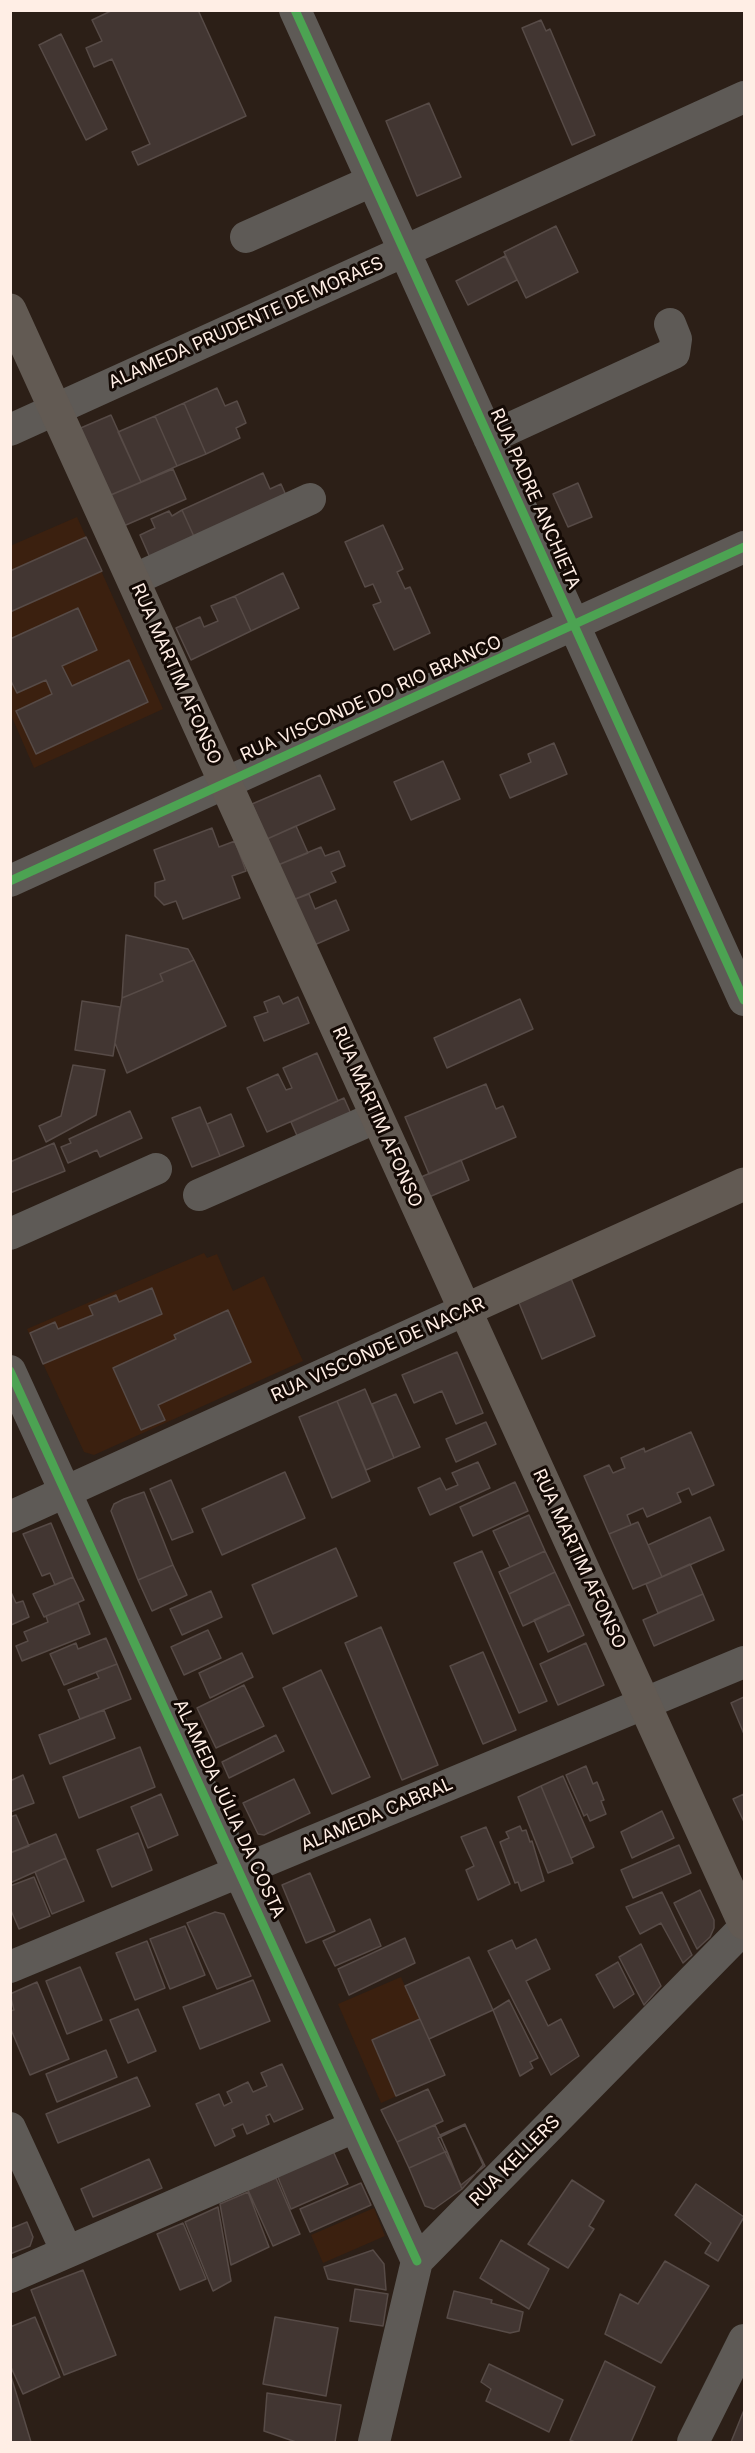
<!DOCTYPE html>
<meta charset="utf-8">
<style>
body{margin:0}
#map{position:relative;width:755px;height:2453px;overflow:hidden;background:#2c1f17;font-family:Inter,sans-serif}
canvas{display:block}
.frame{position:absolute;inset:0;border:12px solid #ffeee5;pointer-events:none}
</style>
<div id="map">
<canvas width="755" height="2453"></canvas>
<div class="frame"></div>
</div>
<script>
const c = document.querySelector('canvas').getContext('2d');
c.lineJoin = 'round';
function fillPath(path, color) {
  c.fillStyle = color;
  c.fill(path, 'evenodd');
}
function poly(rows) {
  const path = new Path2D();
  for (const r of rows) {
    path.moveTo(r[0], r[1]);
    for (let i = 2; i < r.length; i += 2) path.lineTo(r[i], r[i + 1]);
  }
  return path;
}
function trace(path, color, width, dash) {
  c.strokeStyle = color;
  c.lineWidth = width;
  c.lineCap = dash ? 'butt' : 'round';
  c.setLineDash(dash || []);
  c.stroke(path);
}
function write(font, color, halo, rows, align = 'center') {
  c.font = font + ' Inter,sans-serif';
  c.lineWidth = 6;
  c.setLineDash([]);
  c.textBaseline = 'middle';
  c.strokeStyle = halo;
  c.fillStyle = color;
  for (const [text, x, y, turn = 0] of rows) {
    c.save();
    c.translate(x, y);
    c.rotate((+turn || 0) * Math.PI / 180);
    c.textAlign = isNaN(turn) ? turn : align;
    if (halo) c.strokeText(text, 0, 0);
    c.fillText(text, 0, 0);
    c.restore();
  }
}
fillPath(poly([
 [77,517,163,709,34,768,11,715,10,546],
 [204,1253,207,1258,217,1254,233,1291,264,1276,303,1361,94,1455,84,1452,27,1329],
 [401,1977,445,2075,381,2103,338,2004],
 [374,2208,385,2236,323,2263,311,2235]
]), '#3b200f');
const building = poly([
 [113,10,198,10,246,116,138,165,132,152,150,144,112,59,94,67,86,48,102,41,92,20,113,10],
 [541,20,546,31,550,29,595,135,572,145,522,28,541,20],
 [61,34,107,129,86,140,39,45,61,34],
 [429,103,461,177,417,196,386,121,429,103],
 [556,226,578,272,526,298,504,252,556,226],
 [505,256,517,280,468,305,456,281,505,256],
 [217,388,225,406,237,401,246,423,236,428,240,438,206,454,184,403,217,388],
 [184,403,206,454,177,466,155,416,184,403],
 [111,415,141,482,106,497,76,430,111,415],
 [155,416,177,466,141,482,118,432,155,416],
 [173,469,186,499,119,528,106,497,173,469],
 [263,473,270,489,281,484,288,500,196,541,182,510,263,473],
 [578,483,592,517,568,527,553,494,578,483],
 [182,510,196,541,151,560,140,535,155,528,151,519,169,511,172,516,182,510],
 [383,525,403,569,397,572,405,589,410,587,430,633,394,650,373,605,381,602,373,584,365,587,345,542,383,525],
 [86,537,102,571,10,612,10,571,86,537],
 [283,573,299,608,251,631,235,596,283,573],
 [235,596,251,631,191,660,176,628,200,617,204,627,218,621,211,606,235,596],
 [78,608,97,650,62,666,72,686,129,660,148,702,36,754,16,711,52,694,46,680,17,693,10,679,10,639,78,608],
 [554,743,567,774,510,798,500,775,531,762,528,754,554,743],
 [443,761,460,799,411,820,394,782,443,761],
 [320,775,335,809,267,839,252,804,320,775],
 [296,826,308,853,278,865,267,839,296,826],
 [212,828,219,847,235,841,246,871,232,876,240,898,183,919,176,901,164,905,155,896,155,883,165,880,154,850,212,828],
 [321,847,325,856,339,851,345,866,331,872,336,882,293,900,278,865,321,847],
 [309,894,315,909,336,900,349,930,312,946,293,900,309,894],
 [126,935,188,949,194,960,160,974,163,981,122,998,126,935],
 [194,960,226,1026,127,1073,115,1043,122,998,163,981,160,974,194,960],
 [279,996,283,1004,298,997,309,1023,264,1041,254,1017,268,1012,264,1002,279,996],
 [520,999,533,1029,447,1068,434,1038,520,999],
 [82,1001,120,1007,113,1056,75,1050,82,1001],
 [317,1053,338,1101,267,1132,247,1088,278,1074,286,1090,292,1088,283,1068,317,1053],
 [73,1065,105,1070,96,1115,46,1142,39,1126,61,1116,73,1065],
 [486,1084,496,1109,503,1106,516,1137,429,1174,405,1117,486,1084],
 [344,1098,355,1123,302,1147,291,1122,344,1098],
 [200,1107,220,1156,192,1167,172,1118,200,1107],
 [130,1111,142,1138,100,1157,97,1150,68,1163,61,1147,71,1143,69,1139,130,1111],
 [231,1114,244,1146,220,1156,207,1124,231,1114],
 [54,1143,65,1171,10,1193,10,1162,54,1143],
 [461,1160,469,1180,422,1200,414,1180,461,1160],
 [570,1276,595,1336,542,1359,517,1298,570,1276],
 [152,1288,162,1314,43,1364,30,1333,55,1322,58,1329,93,1315,89,1306,116,1295,119,1302,152,1288],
 [228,1310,251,1362,158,1405,165,1420,141,1430,113,1368,176,1339,174,1335,228,1310],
 [457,1352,483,1413,456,1424,442,1391,414,1403,402,1375,457,1352],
 [365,1389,394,1458,366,1470,337,1401,365,1389],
 [396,1394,420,1447,394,1458,372,1404,396,1394],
 [337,1401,370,1481,332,1498,299,1417,337,1401],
 [486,1422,496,1444,456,1462,446,1439,486,1422],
 [691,1432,714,1485,692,1495,689,1488,677,1493,681,1502,647,1517,643,1508,627,1515,631,1525,609,1534,584,1476,609,1465,613,1473,625,1468,621,1458,644,1448,645,1452,691,1432],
 [478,1462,490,1488,430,1515,418,1488,440,1478,446,1490,458,1485,452,1473,478,1462],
 [285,1472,305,1518,222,1555,202,1509,285,1472],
 [171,1480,193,1532,172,1540,150,1489,171,1480],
 [515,1482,528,1511,473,1536,460,1507,515,1482],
 [144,1492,173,1565,138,1580,111,1511,114,1504,124,1499,144,1492],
 [529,1515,545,1551,510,1567,493,1531,529,1515],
 [710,1517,724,1550,662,1577,648,1545,710,1517],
 [638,1522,662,1577,633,1589,609,1534,638,1522],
 [51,1523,73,1577,55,1585,50,1573,42,1576,23,1534,51,1523],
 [336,1548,357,1596,273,1634,252,1585,336,1548],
 [482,1551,547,1701,519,1713,454,1563,482,1551],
 [545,1551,555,1572,509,1594,499,1572,545,1551],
 [690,1564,703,1594,658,1613,646,1584,690,1564],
 [173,1565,187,1595,152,1611,138,1580,173,1565],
 [555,1572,570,1604,523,1626,509,1594,555,1572],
 [73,1577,84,1600,44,1617,33,1594,73,1577],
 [10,1590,16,1603,23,1601,29,1617,11,1625,10,1590],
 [211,1591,222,1617,182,1635,170,1609,211,1591],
 [703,1594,714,1620,654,1646,643,1620,703,1594],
 [78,1603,90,1634,22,1661,16,1646,28,1641,24,1632,48,1622,46,1616,78,1603],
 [570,1604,584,1635,548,1652,534,1620,570,1604],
 [381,1627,438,1765,402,1780,345,1643,381,1627],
 [208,1630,221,1658,184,1675,171,1647,208,1630],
 [106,1638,117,1664,64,1685,50,1654,76,1643,78,1649,106,1638],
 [586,1643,604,1685,558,1705,540,1664,586,1643],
 [483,1652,516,1730,483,1744,450,1666,483,1652],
 [242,1653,253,1677,210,1698,199,1673,242,1653],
 [117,1664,131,1699,80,1719,68,1690,99,1678,96,1672,117,1664],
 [321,1670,370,1777,332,1794,283,1688,321,1670],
 [244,1685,264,1726,216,1748,197,1708,244,1685],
 [744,1697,744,1734,731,1703,744,1697],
 [104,1710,115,1738,50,1764,39,1735,104,1710],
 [276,1735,284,1751,229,1778,222,1762,276,1735],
 [140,1747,155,1787,79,1818,63,1777,140,1747],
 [586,1766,593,1784,597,1782,604,1800,601,1801,606,1814,590,1821,587,1814,584,1816,566,1775,586,1766],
 [23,1775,34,1803,10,1812,10,1781,23,1775],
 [563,1776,594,1847,571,1858,541,1786,563,1776],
 [294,1779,310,1813,264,1835,258,1834,243,1803,294,1779],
 [541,1786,573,1863,548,1873,518,1797,541,1786],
 [161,1794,178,1835,148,1848,131,1807,161,1794],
 [744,1794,744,1822,733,1799,744,1794],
 [662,1811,674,1838,632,1858,621,1832,662,1811],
 [16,1815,29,1846,10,1853,10,1817,16,1815],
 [520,1826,522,1831,526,1830,530,1842,532,1841,544,1881,521,1891,518,1882,515,1883,500,1842,509,1838,506,1832,520,1826],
 [486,1827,510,1884,478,1900,466,1870,474,1866,461,1837,486,1827],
 [138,1833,152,1870,112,1887,97,1850,138,1833],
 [56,1834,66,1858,10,1883,10,1853,56,1834],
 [679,1845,691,1873,633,1898,621,1870,679,1845],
 [66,1858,84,1901,52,1914,35,1872,66,1858],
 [310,1873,335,1931,306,1943,282,1885,310,1873],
 [34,1877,50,1916,19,1929,10,1908,10,1886,34,1877],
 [700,1890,714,1920,714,1928,710,1937,697,1949,674,1903,700,1890],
 [662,1892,692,1955,683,1963,661,1923,640,1934,626,1907,662,1892],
 [215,1912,224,1914,251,1976,217,1989,187,1923,215,1912],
 [370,1919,381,1946,335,1966,323,1941,370,1919],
 [185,1926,205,1975,170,1989,150,1939,185,1926],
 [405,1938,415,1963,349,1995,338,1969,405,1938],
 [536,1939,550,1969,526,1981,548,2026,561,2019,579,2056,551,2075,488,1951,512,1940,516,1949,536,1939],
 [147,1941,165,1988,135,2000,116,1953,147,1941],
 [641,1944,661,1986,644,2005,619,1957,641,1944],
 [469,1957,493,2010,429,2039,405,1986,469,1957],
 [618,1962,634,1994,614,2008,596,1975,618,1962],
 [80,1967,102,2020,67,2034,46,1981,80,1967],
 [253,1980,270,2021,200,2049,183,2007,253,1980],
 [37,1982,69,2059,30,2075,10,2027,10,2011,14,2010,10,1994,37,1982],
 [509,2000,538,2058,530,2062,533,2068,520,2076,493,2010,509,2000],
 [138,2009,156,2051,128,2063,110,2020,138,2009],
 [420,2019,445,2075,396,2096,372,2040,420,2019],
 [106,2050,117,2077,57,2102,46,2074,106,2050],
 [282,2064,303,2109,274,2122,270,2114,266,2116,269,2124,247,2134,243,2124,232,2129,235,2136,215,2146,196,2104,219,2094,224,2106,232,2102,227,2092,248,2082,253,2092,267,2086,261,2073,282,2064],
 [137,2077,150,2106,58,2143,46,2114,137,2077],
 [428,2089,443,2121,397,2142,381,2110,428,2089],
 [465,2124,483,2165,462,2189,440,2135,465,2124],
 [435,2125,447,2151,409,2168,397,2142,435,2125],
 [465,2125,485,2166,461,2185,438,2138,465,2125],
 [333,2151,348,2184,291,2209,277,2175,333,2151],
 [447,2151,462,2189,434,2209,425,2206,409,2168,447,2151],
 [149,2159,162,2188,93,2217,81,2189,149,2159],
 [276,2178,300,2234,273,2246,248,2190,276,2178],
 [572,2180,604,2201,589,2226,594,2229,568,2268,528,2244,572,2180],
 [361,2183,371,2205,310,2232,300,2209,361,2183],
 [696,2184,744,2217,718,2261,705,2253,711,2243,675,2215,696,2184],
 [248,2192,269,2247,231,2265,220,2204,248,2192],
 [218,2207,231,2281,213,2291,185,2222,218,2207],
 [27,2222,33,2237,30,2246,10,2254,10,2229,27,2222],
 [183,2223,206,2279,180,2290,157,2234,183,2223],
 [501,2240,549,2269,529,2309,480,2278,501,2240],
 [373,2250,384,2264,386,2290,328,2279,324,2267,373,2250],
 [665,2261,709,2286,661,2363,605,2334,620,2294,638,2304,665,2261],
 [83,2270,116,2355,64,2375,31,2290,83,2270],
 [355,2289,388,2294,383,2326,350,2321,355,2289],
 [454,2291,492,2300,491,2303,523,2312,519,2331,510,2333,447,2318,454,2291],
 [35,2317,60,2377,23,2394,10,2365,10,2327,35,2317],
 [275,2317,338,2328,326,2396,263,2384,275,2317],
 [605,2361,655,2387,631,2442,575,2442,570,2440,605,2361],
 [489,2364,563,2400,549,2432,486,2401,491,2389,481,2382,489,2364],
 [10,2373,31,2442,10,2442,10,2373],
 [267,2393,341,2405,335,2442,296,2442,264,2431,267,2393],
 [744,2410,744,2442,731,2442,744,2410]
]);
fillPath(building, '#423632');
trace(building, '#574b47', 1.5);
trace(poly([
 [295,10,744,1000],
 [246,237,372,181],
 [10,430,744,97],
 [489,438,674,353,676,339,670,324],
 [133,580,310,499],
 [10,881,744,547],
 [199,1195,377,1117],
 [10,1234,156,1169],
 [10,1371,417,2261],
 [10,1517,465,1310],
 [10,1967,744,1662],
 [10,2128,67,2252],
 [10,2277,354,2127],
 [374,2442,417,2261,744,1928],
 [693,2442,744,2340]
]), '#5e5a56', 32);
trace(poly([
 [10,310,744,1923],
 [465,1310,744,1184]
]), '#625a53', 33);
trace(poly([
 [295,10,744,1000],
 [10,881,744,547],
 [10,1371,417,2261]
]), '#4ca352', 9);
write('18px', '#ffeee5', '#140a05', [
 ["ALAMEDA PRUDENTE DE MORAES",246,323,-24],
 ["RUA PADRE ANCHIETA",535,499,66],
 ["RUA MARTIM AFONSO",176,674,66],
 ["RUA VISCONDE DO RIO BRANCO",371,699,-24],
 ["RUA MARTIM AFONSO",377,1117,66],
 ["RUA VISCONDE DE NACAR",378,1350,-24],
 ["RUA MARTIM AFONSO",579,1559,65],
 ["ALAMEDA JÚLIA DA COSTA",229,1809,65],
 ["ALAMEDA CABRAL",377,1815,-23],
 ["RUA KELLERS",515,2161,-45]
]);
</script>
